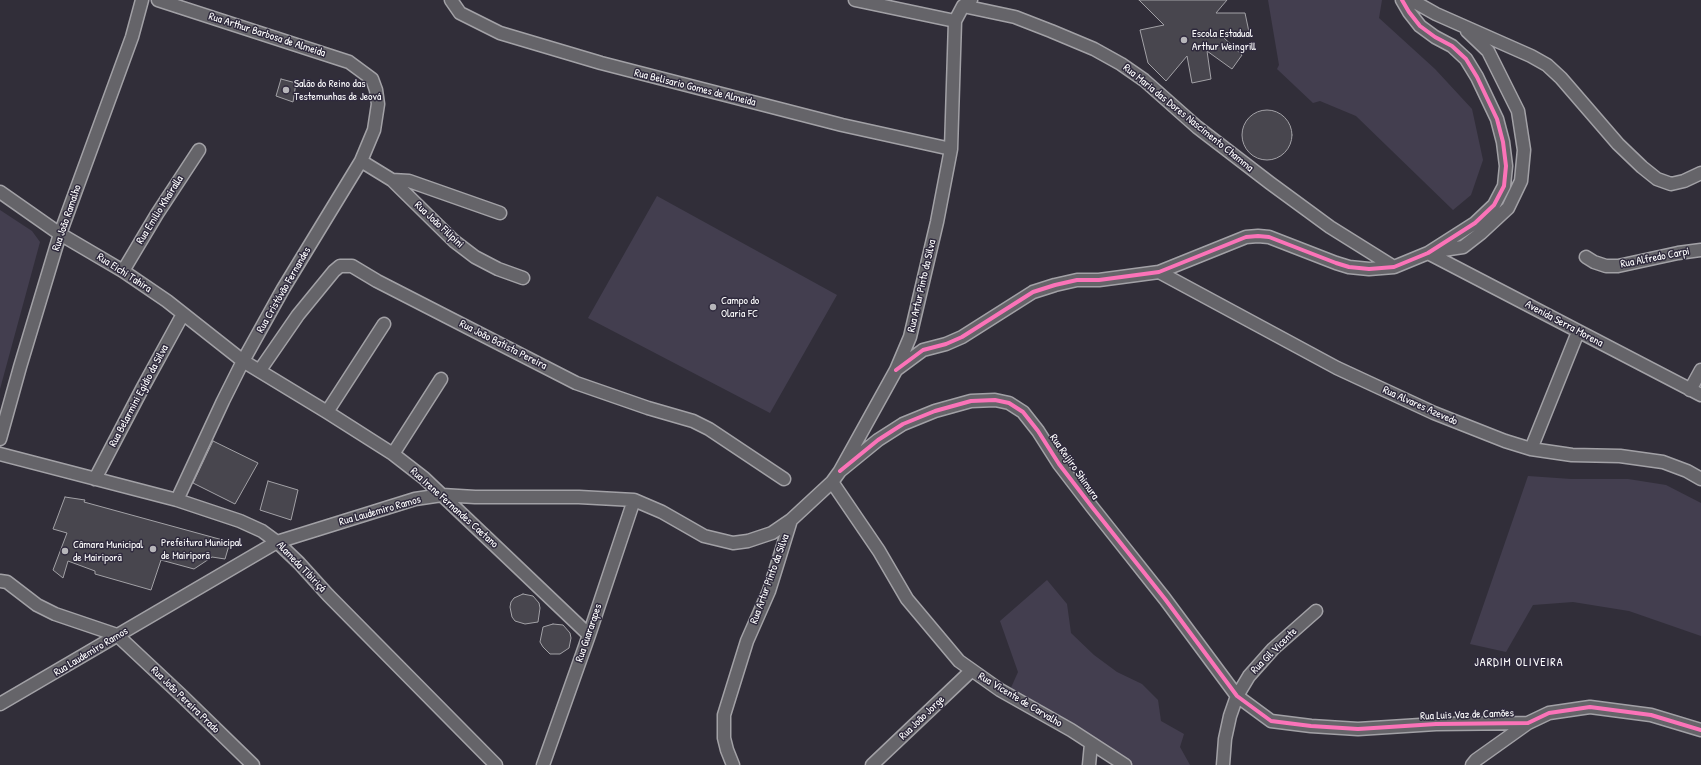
<!DOCTYPE html>
<meta charset="utf-8">
<style>
body{margin:0}
canvas{display:block;background:#312e39}
</style>
<canvas width="1701" height="765"></canvas>
<script>
const c = document.querySelector('canvas').getContext('2d');
c.lineJoin = 'round';
function fillPath(path, color) {
  c.fillStyle = color;
  c.fill(path, 'evenodd');
}
function poly(rows) {
  const path = new Path2D();
  for (const r of rows) {
    if (r.length === 3) {
      path.moveTo(r[0] + r[2], r[1]);
      path.arc(r[0], r[1], r[2], 0, 2 * Math.PI);
      continue;
    }
    path.moveTo(r[0], r[1]);
    for (let i = 2; i < r.length; i += 2) path.lineTo(r[i], r[i + 1]);
  }
  return path;
}
function trace(path, color, width, dash) {
  c.strokeStyle = color;
  c.lineWidth = width;
  c.lineCap = dash ? 'butt' : 'round';
  c.setLineDash(dash || []);
  c.stroke(path);
}
function write(font, color, halo, rows, align = 'center') {
  c.font = font + ' "Patrick Hand",sans-serif';
  c.lineWidth = 3;
  c.setLineDash([]);
  c.textBaseline = 'middle';
  c.strokeStyle = halo;
  c.fillStyle = color;
  for (const [text, x, y, turn = 0] of rows) {
    c.save();
    c.translate(x, y);
    c.rotate((+turn || 0) * Math.PI / 180);
    c.textAlign = isNaN(turn) ? turn : align;
    if (halo) c.strokeText(text, 0, 0);
    c.fillText(text, 0, 0);
    c.restore();
  }
}
fillPath(poly([
 [1268,0,1382,0,1379,18,1435,69,1472,109,1483,160,1471,195,1453,210,1356,116,1320,101,1313,103,1277,69,1279,65],
 [657,196,837,295,770,413,588,318],
 [0,210,32,231,40,242,0,389],
 [1528,476,1571,479,1628,479,1666,485,1701,503,1701,636,1629,611,1573,602,1533,605,1506,652,1470,644],
 [1047,580,1067,604,1071,633,1094,655,1117,672,1142,684,1158,700,1161,721,1184,734,1180,747,1190,765,1130,765,1010,690,1018,672,1000,621]
]), '#433e4f');
const building = poly([
 [1139,0,1227,0,1216,13,1245,13,1249,32,1221,35,1242,55,1232,69,1207,51,1211,79,1192,83,1187,56,1166,81,1148,63,1140,30,1164,25,1139,0],
 [281,79,296,83,293,102,276,96,281,79],
 [1267,135,25],
 [213,441,258,463,235,504,193,483,213,441],
 [268,481,298,490,291,520,260,510,268,481],
 [65,497,85,500,84,502,230,542,225,559,212,557,194,569,161,560,151,590,95,574,95,571,68,561,63,578,53,570,67,533,53,529,65,497],
 [523,594,533,596,539,603,540,608,538,622,525,624,515,621,512,617,510,607,511,602,514,598,523,594],
 [553,624,563,625,570,633,571,638,569,648,560,654,550,654,543,647,540,642,543,627,553,624]
]);
fillPath(building, '#48464e');
trace(building, '#a2a1a6', 1);
const street = poly([
 [158,0,349,62,372,79,376,90,378,104,374,130,361,161,283,289,243,361,223,401,177,500],
 [451,0,460,13,500,33,601,63,842,125,951,149],
 [855,0,955,21],
 [1411,0,1436,14,1531,56,1547,65,1561,78,1618,144,1642,167,1657,179,1671,184,1684,181,1701,173],
 [963,6,1015,17,1051,31,1094,49,1121,64,1144,80,1197,127,1270,183,1330,227,1394,267],
 [361,161,392,180,454,241,475,257,498,269,523,278],
 [392,180,409,181,500,213],
 [0,192,60,234,123,271,167,301,243,361,327,412,393,454,424,478,589,635],
 [1436,251,1463,247,1481,233,1508,208,1521,181,1524,150,1518,111,1488,51,1467,31],
 [1428,253,1701,395],
 [1586,257,1594,262,1606,266,1618,266,1678,253,1701,250],
 [123,271,157,214,199,150],
 [1159,272,1337,368,1434,413,1505,441,1531,449,1572,455,1620,456,1663,462,1687,471,1701,479],
 [260,370,298,315,334,271,340,266,352,266,377,281,576,383,648,408,693,421,709,429,784,479],
 [896,370,923,350,946,344,962,337,1033,292,1055,285,1077,280,1099,280,1159,272,1246,237,1258,236,1269,237,1336,263,1349,267,1369,269,1394,267,1428,253,1475,223,1494,205,1504,186,1506,166,1503,142,1497,119,1477,77,1466,59,1452,46,1435,37,1420,26,1409,12,1402,0],
 [1690,390,1701,370],
 [327,412,384,324],
 [0,439,20,367,60,234,132,37,142,0],
 [1531,449,1578,332],
 [0,454,177,500,240,521,262,531,277,542,299,563,328,595,496,765],
 [393,454,441,379],
 [840,471,878,440,903,424,935,411,971,401,995,400,1009,403,1023,412,1038,431,1059,464,1092,507,1165,599,1237,696,1271,721,1311,726,1358,729,1436,724,1528,723,1549,713,1590,707,1651,715,1701,730],
 [95,479,142,389,183,314],
 [832,482,879,551,907,599,959,661,1000,690,1071,730,1125,765],
 [0,581,7,582,37,605,55,614,117,635,181,695,253,765],
 [0,704,277,542,415,499,442,495,475,497,579,497,634,500,662,512,704,536,733,543,748,541,772,533,791,520],
 [543,765,589,635,634,500],
 [733,765,727,750,724,738,724,715,747,641,769,591,791,520,832,482,840,471,896,370,910,337,937,222,951,149,955,21,963,6,971,0],
 [872,765,971,671],
 [1089,765,1091,744],
 [1223,765,1225,739,1230,716,1237,696,1249,676,1273,649,1316,611],
 [1472,765,1476,760,1528,723]
]);
trace(street, '#a2a1a6', 15);
trace(street, '#656469', 12);
trace(poly([
 [896,370,923,350,946,344,962,337,1033,292,1055,285,1077,280,1099,280,1159,272,1246,237,1258,236,1269,237,1336,263,1349,267,1369,269,1394,267,1428,253,1475,223,1494,205,1504,186,1506,166,1503,142,1497,119,1477,77,1466,59,1452,46,1435,37,1420,26,1409,12,1402,0],
 [840,471,878,440,903,424,935,411,971,401,995,400,1009,403,1023,412,1038,431,1059,464,1092,507,1165,599,1237,696,1271,721,1311,726,1358,729,1436,724,1528,723,1549,713,1590,707,1651,715,1701,730]
]), '#fb73b8', 4);
for (const [x, y, r, color] of [
 [1184,40,4,"#b7b6ba"],
 [286,90,4,"#b7b6ba"],
 [713,307,4,"#b7b6ba"],
 [153,549,4,"#b7b6ba"],
 [65,551,4,"#b7b6ba"]
]) {
  const dot = new Path2D();
  dot.arc(x, y, r, 0, 2 * Math.PI);
  c.fillStyle = color;
  c.fill(dot);
  trace(dot, '#2f2a3d', 1.5);
}
write('11px', '#fff', '#2f2a3d', [
 ["Escola Estadual",1192,34],
 ["Arthur Weingrill",1192,47],
 ["Salão do Reino das",294,84],
 ["Testemunhas de Jeová",294,97],
 ["Campo do",721,301],
 ["Olaria FC",721,314],
 ["Prefeitura Municipal",161,543],
 ["de Mairiporã",161,556],
 ["Câmara Municipal",73,545],
 ["de Mairiporã",73,558]
], 'left');
write('11px', '#fff', '#2f2a3d', [
 ["Rua Arthur Barbosa de Almeida",267,35,18],
 ["Rua Belisario Gomes de Almeida",695,88,14],
 ["Rua Maria das Dores Nascimento Chamma",1188,118,39],
 ["Rua Emilio Khairalla",160,210,-58],
 ["Rua João Ramalho",67,218,-71],
 ["Rua João Filipini",439,225,43],
 ["Rua Alfredo Carpi",1655,258,-11],
 ["Rua Eichi Tahira",124,273,33],
 ["Rua Artur Pinto da Silva",922,286,-77],
 ["Rua Cristóvão Fernandes",284,290,-60],
 ["Avenida Serra Morena",1564,324,28],
 ["Rua João Batista Pereira",503,345,27],
 ["Rua Belarmini Egídio da Silva",139,396,-62],
 ["Rua Alvares Azevedo",1420,406,24],
 ["Rua Reijiro Shimura",1074,467,55],
 ["Rua Irene Fernandes Caetano",454,508,42],
 ["Rua Laudemiro Ramos",380,511,-16],
 ["Alameda Tibiriçá",301,567,46],
 ["Rua Artur Pinto da Silva",770,579,-70],
 ["Rua Guararapes",589,633,-71],
 ["Rua Gil Vicente",1274,651,-45],
 ["Rua Laudemiro Ramos",91,652,-31],
 ["Rua João Pereira Prado",185,700,44],
 ["Rua Vicente de Carvalho",1020,700,31],
 ["Rua Luis Vaz de Camões",1467,715,-2],
 ["Rua João Jorge",922,718,-44]
]);
c.letterSpacing = '1px';
write('12px', '#fff', '#2f2a3d', [
 ["JARDIM OLIVEIRA",1519,663]
]);
c.letterSpacing = '0px';
</script>
